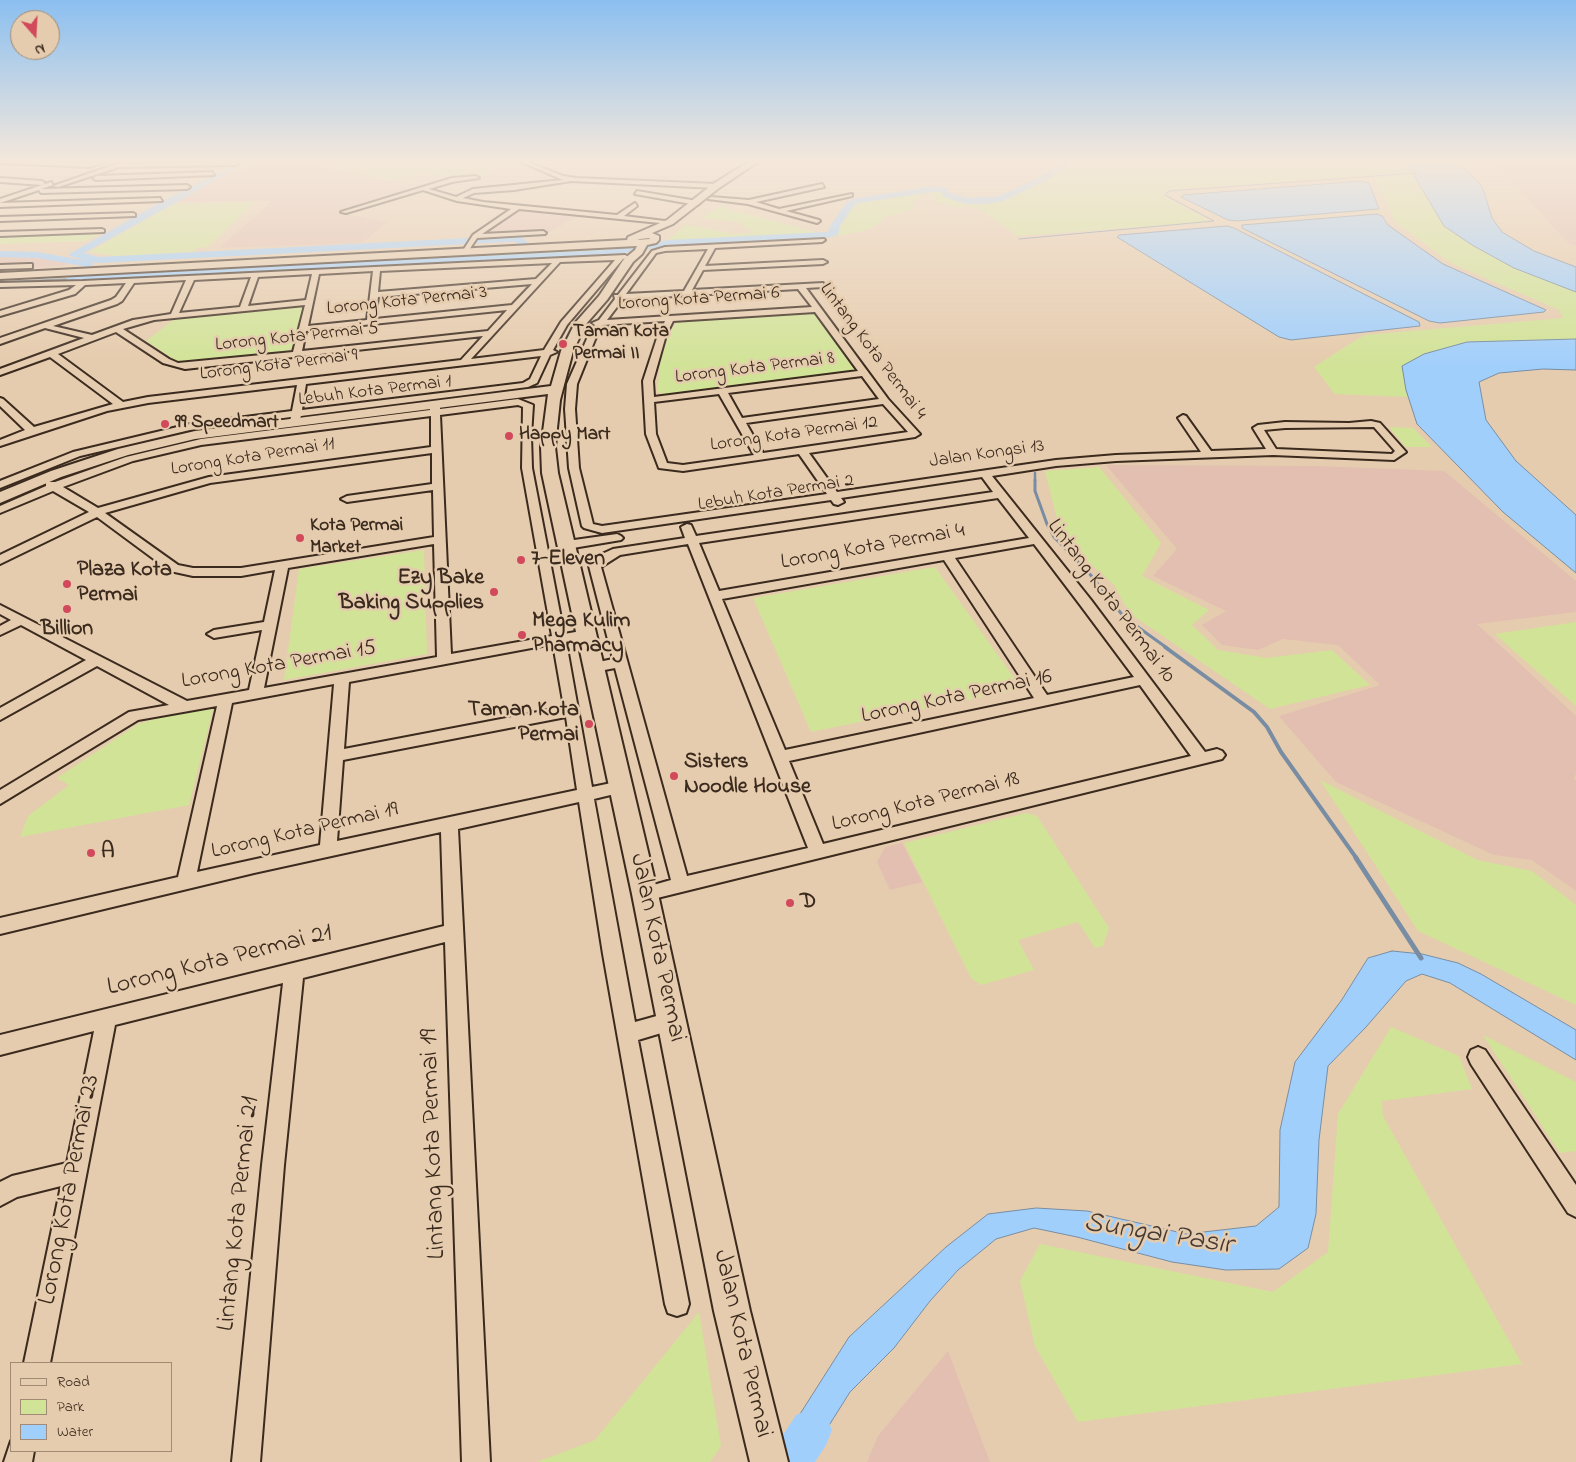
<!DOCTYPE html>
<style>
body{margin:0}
#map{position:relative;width:1576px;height:1462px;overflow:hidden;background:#e6ccae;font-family:"Indie Flower",sans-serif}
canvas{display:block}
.legend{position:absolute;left:10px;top:1362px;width:162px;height:90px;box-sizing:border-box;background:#e6ccae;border:1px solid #a28b74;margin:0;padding:6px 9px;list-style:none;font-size:15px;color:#3b2a1e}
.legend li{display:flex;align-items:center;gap:10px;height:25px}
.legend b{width:25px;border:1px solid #a28b74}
.north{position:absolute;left:10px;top:10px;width:50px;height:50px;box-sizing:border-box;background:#e6ccae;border:1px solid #a28b74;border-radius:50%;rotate:161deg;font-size:14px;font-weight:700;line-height:20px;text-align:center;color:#3b2a1e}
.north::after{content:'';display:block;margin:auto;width:18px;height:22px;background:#d1495b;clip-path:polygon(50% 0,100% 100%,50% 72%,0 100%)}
</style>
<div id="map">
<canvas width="1576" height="1462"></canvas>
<ul class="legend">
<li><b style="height:6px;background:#e6ccae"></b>Road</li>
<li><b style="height:14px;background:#d1e397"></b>Park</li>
<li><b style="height:14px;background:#a1cffc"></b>Water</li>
</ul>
<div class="north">N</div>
</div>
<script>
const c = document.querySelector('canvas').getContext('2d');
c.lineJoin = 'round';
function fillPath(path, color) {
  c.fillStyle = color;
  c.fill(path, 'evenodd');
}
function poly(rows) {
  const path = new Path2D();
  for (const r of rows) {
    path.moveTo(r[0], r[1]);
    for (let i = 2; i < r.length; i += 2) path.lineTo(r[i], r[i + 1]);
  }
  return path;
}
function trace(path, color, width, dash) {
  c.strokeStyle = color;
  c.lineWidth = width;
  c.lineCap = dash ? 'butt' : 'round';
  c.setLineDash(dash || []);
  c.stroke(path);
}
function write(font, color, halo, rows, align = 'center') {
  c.font = font + ' "Indie Flower",sans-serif';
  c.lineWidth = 5;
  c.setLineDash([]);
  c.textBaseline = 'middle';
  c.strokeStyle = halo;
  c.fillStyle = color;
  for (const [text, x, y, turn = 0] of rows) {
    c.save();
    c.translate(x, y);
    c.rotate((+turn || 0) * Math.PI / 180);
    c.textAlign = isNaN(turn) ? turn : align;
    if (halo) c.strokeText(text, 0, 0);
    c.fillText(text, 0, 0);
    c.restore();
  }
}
fillPath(poly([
 [256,161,297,161,391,182,416,190,339,213,388,222,362,243,219,248,272,201,175,202],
 [1493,161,1576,161,1576,246,1568,243],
 [512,208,580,215,542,236,466,240],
 [16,256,68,262,64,266,0,269,0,257],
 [1106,465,1316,466,1444,471,1576,581,1576,612,1477,624,1576,716,1576,773,1574,780,1576,780,1576,891,1532,860,1494,855,1336,782,1279,716,1380,685,1338,645,1283,639,1258,650,1222,645,1202,625,1226,611,1153,576,1177,549],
 [902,843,922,882,890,890,877,862,885,847],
 [948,1351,990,1462,867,1462,878,1436]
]), '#e2bfb0');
fillPath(poly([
 [304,161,444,161,443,164,518,161,523,165,489,169,486,175,445,178,426,173,391,181],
 [1075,161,1397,161,1414,173,1164,190,1162,195,1208,220,1206,222,1018,236,982,211,967,206,961,208,935,202,931,193,915,199,913,210,885,217,871,229,833,237,839,232,840,227,854,205,863,201,932,190,941,191,945,195,953,199,968,202,996,200,1010,196,1028,186,1047,179,1066,169],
 [1413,174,1444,226,1472,245,1514,268,1576,292,1576,339,1467,342,1402,366,1408,397,1335,394,1314,367,1364,335,1563,318,1559,310,1451,263,1396,223,1374,177],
 [255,202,208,247,197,248,193,252,117,256,89,252,173,204],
 [720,205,728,209,822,234,670,241,669,239,685,225,700,227,734,234,755,233,737,222,702,218],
 [102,233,85,241,0,244,0,237],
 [635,246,636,247,624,250,532,254,532,251],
 [519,253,520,255,390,261,390,258],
 [355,259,353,263,82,277,85,274],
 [300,305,304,309,293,346,286,353,194,363,178,362,146,341,177,317],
 [816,311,860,371,664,394,657,392,661,358,670,333,676,323,683,321],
 [1389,427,1413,428,1432,447,1406,447],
 [1099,467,1161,543,1142,576,1209,610,1192,625,1218,650,1267,658,1332,650,1370,685,1270,709,1129,613,1114,585,1062,539,1045,471],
 [424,550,427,654,284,680,299,569],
 [935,567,1022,689,811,732,753,598],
 [1576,622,1576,706,1495,634],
 [213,709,189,805,20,837,28,816,69,785,57,778,138,724,169,715],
 [1320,780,1477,860,1532,871,1576,905,1576,1005,1418,931],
 [1026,813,1037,816,1109,928,1103,946,1095,948,1078,922,1018,940,1034,970,981,985,971,978,904,843],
 [1391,1027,1459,1056,1472,1089,1382,1101,1383,1116,1522,1364,1078,1422,1035,1346,1020,1281,1040,1244,1273,1292,1328,1252,1338,1114],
 [1483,1035,1576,1082,1576,1151,1560,1153],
 [699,1312,721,1446,710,1462,537,1462,595,1440]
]), '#d1e397');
const water = poly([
 [1397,161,1450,161,1468,172,1480,184,1484,192,1492,218,1502,232,1534,251,1576,267,1576,292,1514,268,1472,245,1444,226,1413,174,1414,172,1397,161],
 [1360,181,1369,183,1379,209,1237,221,1228,220,1181,197,1183,195,1360,181],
 [1377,214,1382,216,1388,225,1443,264,1546,310,1544,312,1440,323,1429,321,1242,228,1242,225,1377,214],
 [1227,226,1234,228,1419,322,1420,326,1291,340,1279,337,1117,237,1119,235,1227,226],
 [1576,339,1576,370,1543,369,1499,373,1479,382,1486,420,1516,461,1576,515,1576,573,1503,512,1417,424,1406,390,1402,366,1424,354,1467,342,1576,339],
 [1392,951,1422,954,1458,963,1481,974,1576,1030,1576,1060,1450,983,1422,974,1406,981,1366,1027,1328,1066,1319,1140,1316,1214,1308,1248,1279,1269,1226,1270,1172,1262,1077,1237,1034,1228,996,1239,958,1270,930,1301,894,1348,850,1392,806,1462,792,1462,786,1436,849,1337,946,1247,988,1214,1036,1208,1087,1211,1186,1234,1256,1226,1279,1207,1280,1130,1295,1062,1341,1001,1368,958,1392,951]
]);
fillPath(water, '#a1cffc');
trace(water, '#788da3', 1);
trace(poly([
 [1019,239,1214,221,1165,195,1169,191,1418,173]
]), '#788da3', 1);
trace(poly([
 [0,282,72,279]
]), '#788da3', 2);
trace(poly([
 [1035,473,1035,481]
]), '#788da3', 2.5);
trace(poly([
 [1035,480,1035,491,1047,524,1054,537,1089,573,1124,617,1167,648]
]), '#788da3', 3);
trace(poly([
 [1165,647,1254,712,1267,727,1281,752,1357,859]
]), '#788da3', 4);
trace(poly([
 [1356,858,1421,958]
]), '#788da3', 5);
fillPath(poly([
 [242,161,252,161,84,253,99,257,508,236,522,237,528,243,523,246,515,242,508,242,99,263,92,262,94,264,92,266,88,267,38,258,0,257,0,251,38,252,87,261,70,256,69,254,168,198,242,161],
 [1064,161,1073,161,1047,180,1003,201,986,204,967,204,944,197,941,192,933,192,858,203,853,207,840,226,838,235,826,238,669,246,605,256,72,282,66,279,71,273,75,272,81,275,605,250,669,240,826,232,829,231,830,226,846,203,852,199,933,186,947,188,950,193,968,198,1000,196,1041,176,1064,161],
 [811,1409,826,1415,832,1430,826,1445,815,1462,757,1462,764,1447,785,1432,796,1415,811,1409]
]), '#a1cffc');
const street = poly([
 [0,161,89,163,108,161,89,167,0,163,0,161],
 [125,161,133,161,126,164,236,161,239,163,236,165,119,167,58,187,53,186,125,161],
 [519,161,526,161,563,176,577,178,716,184,719,186,716,188,571,181,514,190,474,193,463,198,483,202,617,215,635,203,637,206,624,216,673,222,670,224,519,209,482,234,543,231,546,233,545,234,477,238,469,250,467,251,464,249,473,235,511,209,457,201,423,190,346,213,341,212,452,178,476,176,479,178,452,182,429,189,456,197,473,189,563,180,519,161],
 [212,172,214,175,96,180,93,178,96,176,212,172],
 [0,178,42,181,45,183,42,185,0,182,0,178],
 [51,182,53,185,41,189,187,185,190,187,187,189,41,193,39,190,0,203,0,199,51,182],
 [822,184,824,187,756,202,779,209,852,194,852,196,786,211,819,220,820,221,817,223,748,204,708,199,711,197,749,200,822,184],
 [637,191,697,201,700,203,697,205,635,194,637,191],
 [160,198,162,201,0,207,0,203,160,198],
 [133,213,135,214,135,216,0,221,0,217,133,213],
 [102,229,104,230,104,232,0,236,0,232,102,229],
 [824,239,825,240,822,242,715,248,705,266,823,260,827,262,823,264,703,270,692,290,823,283,823,287,806,288,888,399,920,434,915,437,809,453,837,492,1056,460,1116,455,1201,452,1178,418,1183,415,1186,416,1211,451,1266,449,1253,428,1258,425,1285,422,1349,423,1371,421,1380,423,1406,452,1394,460,1273,455,1116,461,1056,466,992,476,1091,600,1205,752,1217,749,1222,751,1225,755,1222,759,645,901,639,899,636,894,639,889,671,880,615,668,594,672,589,670,587,667,589,664,613,659,589,566,591,563,602,554,613,549,685,538,681,527,687,524,691,525,696,536,993,492,982,477,841,498,844,502,838,505,834,504,831,500,602,533,584,528,582,526,569,468,565,409,567,384,590,332,595,325,592,323,599,320,615,299,614,295,618,295,652,251,665,247,824,239],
 [708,249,684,291,626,294,656,253,665,251,708,249],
 [798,289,812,307,607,320,623,299,798,289],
 [815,312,858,371,654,397,653,381,666,335,673,321,815,312],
 [665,321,658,335,643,381,646,434,659,468,683,471,799,454,827,494,602,526,593,524,579,468,575,409,577,384,598,332,603,325,665,321],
 [862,376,879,399,742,418,728,393,862,376],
 [719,394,754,455,683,465,667,463,656,434,654,402,719,394],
 [883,404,908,432,763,453,746,423,883,404],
 [1374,427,1395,451,1392,454,1276,449,1264,430,1285,428,1374,427],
 [998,498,1029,538,719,591,699,543,998,498],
 [688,544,808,848,687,876,601,567,620,555,688,544],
 [1034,544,1081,606,1134,677,1047,695,955,558,1034,544],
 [944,560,1034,698,785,750,722,599,944,560],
 [1140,685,1191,756,823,844,789,761,1140,685],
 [625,255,627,256,627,258,623,259,567,325,553,350,557,352,550,355,537,383,528,387,301,416,298,423,295,424,290,421,291,417,190,430,80,456,0,488,0,481,73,452,190,424,292,411,297,385,148,403,107,411,0,446,0,440,25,430,0,406,0,398,3,399,34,427,113,404,50,357,0,375,0,369,84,338,45,328,0,344,0,338,111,300,116,297,126,283,85,285,75,294,0,316,0,311,69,290,76,285,0,287,0,283,83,281,625,255],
 [615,260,561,322,544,350,471,359,560,262,615,260],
 [552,263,536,279,378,292,380,271,552,263],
 [373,271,367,320,308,326,319,274,373,271],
 [312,274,306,300,248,306,258,277,312,274],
 [251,277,240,307,179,313,194,280,251,277],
 [186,280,171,314,133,320,92,335,53,326,117,304,122,301,134,283,186,280],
 [532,284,512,305,375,319,378,297,532,284],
 [305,305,293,352,178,363,169,359,123,329,154,320,305,305],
 [507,310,488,331,302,351,306,331,507,310],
 [116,332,163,363,185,369,483,336,461,360,148,397,123,402,58,354,116,332],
 [541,356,530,379,523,383,302,410,306,384,541,356],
 [29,264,32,264,32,268,0,269,0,265,29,264],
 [518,399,533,405,531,436,532,468,564,634,587,630,594,634,592,637,566,642,592,787,621,781,627,783,629,787,627,791,594,799,635,1022,671,1012,678,1014,681,1021,678,1028,638,1040,689,1304,686,1313,677,1316,668,1313,665,1304,603,954,579,802,458,829,490,1462,462,1462,445,942,303,978,284,1165,260,1462,232,1462,262,1165,283,983,115,1025,50,1363,24,1363,61,1186,17,1197,0,1206,0,1182,12,1176,67,1163,94,1031,0,1055,0,1035,444,926,441,832,254,873,0,934,0,918,178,877,217,706,138,720,0,804,0,790,129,712,169,705,97,666,0,720,0,708,86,660,21,625,0,635,0,626,11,620,0,614,0,605,187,701,249,690,262,630,214,638,207,634,214,630,264,622,275,570,241,576,193,576,170,571,97,517,0,564,0,555,89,512,53,491,0,513,0,506,46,486,46,482,55,482,126,457,201,439,430,410,430,404,435,401,440,404,440,409,518,399],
 [518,405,523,407,522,468,552,636,451,654,440,415,518,405],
 [431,416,431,447,209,477,98,508,63,487,133,461,201,445,431,416],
 [432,453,432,484,347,496,341,499,347,502,433,490,434,537,241,568,193,568,178,565,105,513,210,483,432,453],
 [434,544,437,657,264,688,288,568,434,544],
 [553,644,564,707,344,749,349,682,553,644],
 [334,684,320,845,197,872,232,703,334,684],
 [566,717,577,790,337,841,343,760,566,717],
 [617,534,621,536,623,538,621,540,567,549,561,545,567,541,617,534],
 [1478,1047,1485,1050,1576,1185,1576,1217,1568,1213,1471,1064,1468,1057,1471,1050,1478,1047],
 [11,1441,11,1451,34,1451,32,1462,4,1462,11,1441]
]);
const secondary = poly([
 [750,161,759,161,719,188,673,224,652,233,659,236,659,240,656,243,647,245,642,254,633,262,607,300,586,324,573,351,560,400,555,447,558,473,658,894,750,1311,788,1462,750,1462,714,1311,632,894,542,473,541,447,548,394,195,439,128,455,61,477,0,503,0,492,51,471,118,449,195,431,551,386,561,351,575,323,599,296,624,259,635,250,637,246,0,279,0,273,627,240,628,237,667,220,713,184,750,161],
 [649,238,650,239,637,240,640,239,649,238]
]);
trace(street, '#3b2a1e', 4);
trace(secondary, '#3b2a1e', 4);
fillPath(street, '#e6ccae');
fillPath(secondary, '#e6ccae');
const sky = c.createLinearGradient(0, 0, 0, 366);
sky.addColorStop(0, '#8bbff0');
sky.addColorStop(0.44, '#f4e8db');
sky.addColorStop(1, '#f4e8db00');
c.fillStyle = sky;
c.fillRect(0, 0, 1576, 366);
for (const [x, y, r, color] of [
 [563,344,5,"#d1495b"],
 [165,424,5,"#d1495b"],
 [509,436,5,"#d1495b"],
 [300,538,5,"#d1495b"],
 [521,560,5,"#d1495b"],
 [67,584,5,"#d1495b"],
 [494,592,5,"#d1495b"],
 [67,609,5,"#d1495b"],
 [522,635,5,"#d1495b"],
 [589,724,5,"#d1495b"],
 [674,776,5,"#d1495b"],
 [91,853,5,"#d1495b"],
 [790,903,5,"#d1495b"]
]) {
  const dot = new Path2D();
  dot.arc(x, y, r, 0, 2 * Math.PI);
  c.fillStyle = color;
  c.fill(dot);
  trace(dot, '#e6ccae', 2);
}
write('19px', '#3b2a1e', '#e6ccae', [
 ["Lorong Kota Permai 6",699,300,-4],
 ["Lorong Kota Permai 3",407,302,-6],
 ["Lorong Kota Permai 5",297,338,-6],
 ["Lintang Kota Permai 4",872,352,53],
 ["Lorong Kota Permai 9",279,366,-7],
 ["Lorong Kota Permai 8",755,369,-7],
 ["Lebuh Kota Permai 1",375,392,-7],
 ["Lorong Kota Permai 12",794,435,-8],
 ["Jalan Kongsi 13",987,455,-8],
 ["Lorong Kota Permai 11",253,458,-9],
 ["Lebuh Kota Permai 2",776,494,-9]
]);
write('bold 19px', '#3b2a1e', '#e6ccae', [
 ["Taman Kota",573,333],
 ["Permai II",573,355],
 ["99 Speedmart",175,424],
 ["Happy Mart",519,436],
 ["Kota Permai",310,527],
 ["Market",310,549]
], 'left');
write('22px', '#3b2a1e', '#e6ccae', [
 ["Lorong Kota Permai 4",873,548,-10],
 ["Lintang Kota Permai 10",1110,602,53],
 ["Lorong Kota Permai 15",279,666,-10],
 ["Lorong Kota Permai 16",957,698,-12],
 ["Lorong Kota Permai 18",926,803,-14],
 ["Lorong Kota Permai 19",305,832,-13]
]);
write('bold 22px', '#3b2a1e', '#e6ccae', [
 ["7-Eleven",531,560],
 ["Plaza Kota",77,571],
 ["Permai",77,596],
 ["Ezy Bake",484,579,"right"],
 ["Baking Supplies",484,604,"right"],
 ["Mega Kulim",532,622],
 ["Pharmacy",532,647],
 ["Billion",67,630,"center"],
 ["Taman Kota",579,711,"right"],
 ["Permai",579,736,"right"],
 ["Sisters",684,763],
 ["Noodle House",684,788],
 ["A",101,853],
 ["D",800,903]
], 'left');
write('26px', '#3b2a1e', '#e6ccae', [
 ["Jalan Kota Permai",656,948,78],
 ["Lorong Kota Permai 21",220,962,-14],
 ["Lintang Kota Permai 19",435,1144,-92],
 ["Lorong Kota Permai 23",71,1190,-79],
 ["Lintang Kota Permai 21",240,1214,-84],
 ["Jalan Kota Permai",741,1344,77]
]);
write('italic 29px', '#453a34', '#e6ccae', [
 ["Sungai Pasir",1158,1236,9]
]);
</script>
